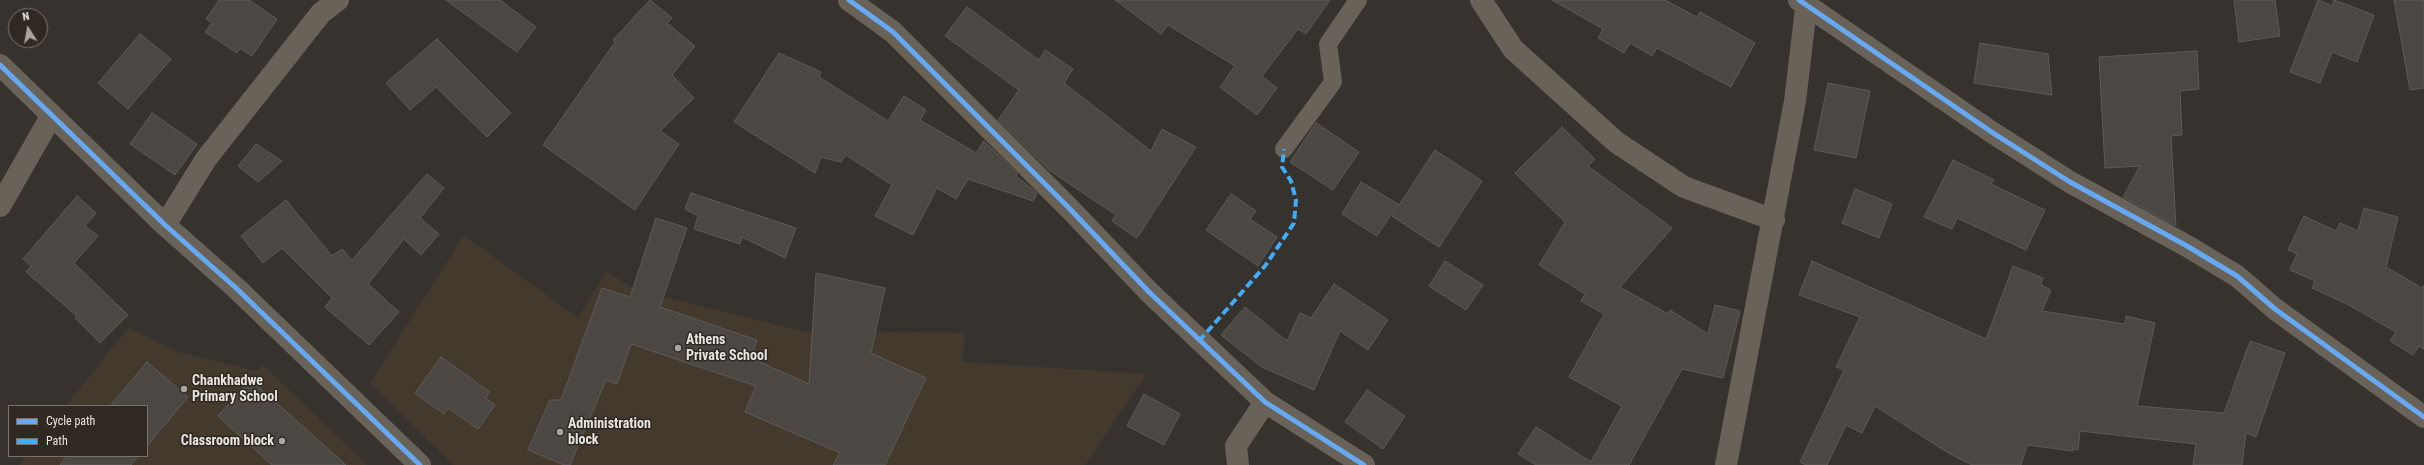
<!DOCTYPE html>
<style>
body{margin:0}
#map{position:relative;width:2424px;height:465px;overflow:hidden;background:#36322e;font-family:"Roboto Condensed",sans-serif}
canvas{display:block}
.legend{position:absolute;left:8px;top:405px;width:140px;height:52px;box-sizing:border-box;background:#2f2921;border:1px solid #79736d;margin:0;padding:5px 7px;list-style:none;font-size:12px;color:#e7e3de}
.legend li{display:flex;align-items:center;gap:8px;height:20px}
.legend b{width:20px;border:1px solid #79736d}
.north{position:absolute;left:8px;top:8px;width:40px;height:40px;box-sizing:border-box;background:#2f2921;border:1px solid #79736d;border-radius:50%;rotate:349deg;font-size:11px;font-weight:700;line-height:16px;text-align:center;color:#e7e3de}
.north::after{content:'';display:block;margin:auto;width:14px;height:18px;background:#a9a5a0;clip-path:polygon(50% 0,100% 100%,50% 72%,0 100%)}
</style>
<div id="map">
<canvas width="2424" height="465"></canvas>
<ul class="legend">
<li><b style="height:5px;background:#66a8f1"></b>Cycle path</li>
<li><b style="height:5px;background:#42abf6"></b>Path</li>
</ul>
<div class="north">N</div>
</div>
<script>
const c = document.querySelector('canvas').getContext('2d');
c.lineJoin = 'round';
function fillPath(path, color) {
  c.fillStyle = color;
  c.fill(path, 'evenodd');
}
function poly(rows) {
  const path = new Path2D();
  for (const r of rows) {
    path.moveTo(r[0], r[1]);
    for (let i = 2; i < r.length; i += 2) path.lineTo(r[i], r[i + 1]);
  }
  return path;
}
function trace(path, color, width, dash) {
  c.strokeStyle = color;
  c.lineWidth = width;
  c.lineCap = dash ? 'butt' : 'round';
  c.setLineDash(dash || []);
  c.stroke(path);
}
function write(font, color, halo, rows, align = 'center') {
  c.font = font + ' "Roboto Condensed",sans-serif';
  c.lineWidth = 3;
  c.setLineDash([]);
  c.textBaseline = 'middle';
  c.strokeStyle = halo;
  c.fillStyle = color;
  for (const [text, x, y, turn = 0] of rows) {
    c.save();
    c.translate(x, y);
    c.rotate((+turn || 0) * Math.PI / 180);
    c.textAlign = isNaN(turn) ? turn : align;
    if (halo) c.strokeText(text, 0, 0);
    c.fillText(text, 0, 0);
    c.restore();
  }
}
fillPath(poly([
 [464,235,578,318,606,271,636,290,818,335,898,332,965,333,962,362,1146,374,1085,465,453,465,370,383],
 [128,328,178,352,257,371,263,365,367,465,19,465,26,456,147,456,147,406,66,406]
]), '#433a2d');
const building = poly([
 [219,0,249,0,277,19,252,56,240,48,237,53,205,32,212,23,206,19,219,0],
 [446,0,500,0,536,27,517,52,446,0],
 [650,0,672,18,667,23,695,46,672,75,694,98,660,131,679,144,635,210,543,145,615,42,613,40,650,0],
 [1115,0,1330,0,1306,34,1298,29,1262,76,1277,88,1257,115,1220,87,1235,66,1168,25,1161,34,1115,0],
 [1552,0,1665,0,1697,17,1700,12,1755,43,1731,87,1657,48,1652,56,1630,43,1624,53,1598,38,1603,29,1552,0],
 [2234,0,2275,0,2280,36,2239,42,2234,0],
 [2318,0,2332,6,2334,0,2374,15,2357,62,2332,52,2320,83,2290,72,2318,0],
 [2394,0,2424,0,2424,88,2410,90,2394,0],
 [967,7,1039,60,1045,50,1073,69,1064,83,1151,151,1162,129,1196,147,1137,238,1112,221,1116,215,1049,170,998,120,1019,90,945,36,967,7],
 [140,34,171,59,128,109,98,83,140,34],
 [437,39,511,113,487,137,436,87,410,110,386,83,437,39],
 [1980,43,2048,54,2052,95,1974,83,1980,43],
 [2197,51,2199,89,2180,91,2182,135,2171,136,2176,226,2123,197,2140,166,2105,168,2099,57,2197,51],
 [779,53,821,72,819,77,888,121,904,96,926,110,920,120,976,153,984,141,1017,173,1016,176,1037,193,1033,201,968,179,956,199,937,188,913,235,875,216,892,185,846,155,841,162,821,157,815,173,734,122,779,53],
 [1828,83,1870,91,1856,158,1814,150,1828,83],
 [152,113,197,144,175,175,130,144,152,113],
 [1316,123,1359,152,1333,190,1290,162,1316,123],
 [1562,127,1595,159,1588,166,1672,228,1620,287,1668,314,1670,310,1708,334,1715,305,1740,311,1723,378,1682,369,1629,465,1536,465,1518,454,1536,427,1591,462,1622,406,1569,377,1604,314,1581,301,1585,294,1539,265,1565,222,1515,173,1562,127],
 [256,144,282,161,258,182,238,166,256,144],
 [1435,150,1482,181,1439,247,1392,216,1435,150],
 [1953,160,1994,180,1991,184,2045,210,2026,250,1957,218,1952,229,1924,217,1953,160],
 [427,174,444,188,420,218,439,234,421,255,404,239,368,284,399,312,369,345,325,307,332,298,282,248,263,263,241,236,286,200,332,256,342,249,352,260,427,174],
 [1361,182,1398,204,1377,236,1342,214,1361,182],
 [1855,189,1892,204,1879,238,1842,223,1855,189],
 [691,193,796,228,785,258,742,237,740,244,694,229,698,216,685,209,691,193],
 [1231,194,1256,211,1250,219,1277,237,1258,266,1206,230,1231,194],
 [77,196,96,213,85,226,98,236,74,263,128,315,100,343,75,318,77,316,26,272,31,266,23,259,77,196],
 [2364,208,2398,217,2386,267,2422,288,2424,285,2424,349,2419,346,2413,355,2390,341,2396,332,2347,304,2312,288,2315,281,2290,270,2297,254,2288,250,2304,216,2336,231,2340,223,2358,231,2364,208],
 [656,218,687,228,660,307,757,340,751,358,809,384,816,273,885,288,871,353,926,378,885,465,833,465,840,453,745,412,756,386,631,344,617,384,606,380,570,465,564,465,528,450,550,400,561,400,602,288,630,297,656,218],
 [1445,261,1483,285,1466,310,1429,286,1445,261],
 [1812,261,1986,339,2013,266,2043,278,2041,285,2051,290,2042,311,2125,324,2126,316,2155,323,2137,406,2224,413,2250,341,2285,353,2256,437,2246,433,2242,465,2193,465,2196,444,2080,431,2078,450,2073,449,2073,451,2027,445,2021,465,1972,465,1950,454,1875,406,1862,433,1846,425,1827,465,1806,465,1800,462,1844,370,1836,367,1860,317,1799,295,1812,261],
 [1334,284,1388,320,1368,350,1340,331,1314,390,1262,367,1221,335,1245,307,1287,341,1300,313,1311,318,1334,284],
 [441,357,490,392,485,398,495,405,478,429,448,408,444,414,415,393,441,357],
 [147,362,188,397,147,446,147,406,110,406,147,362],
 [251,380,346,465,272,465,218,416,251,380],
 [1367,390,1405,416,1383,449,1345,422,1367,390],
 [1144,394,1180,414,1164,445,1127,426,1144,394],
 [67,456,138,456,131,465,60,465,67,456]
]);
fillPath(building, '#4b4844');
trace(building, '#5e5b57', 1);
trace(poly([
 [1284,149,1333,82,1328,44,1358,0]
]), '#696258', 18);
trace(poly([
 [849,0,893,32,1069,208,1149,292,1265,402,1364,465],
 [1481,0,1513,49,1616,142,1684,187,1774,220],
 [1799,0,1993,133,2070,182,2187,246,2237,276,2275,309,2424,417],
 [0,65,165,225,236,288,420,465],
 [0,206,52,115],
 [165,225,206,159,321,13,338,0],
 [1238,465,1236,446,1265,402],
 [1726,465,1795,101,1807,0]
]), '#696258', 22);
trace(poly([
 [1199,341,1265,266,1294,223,1296,200,1291,181,1282,167,1284,149]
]), '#42abf6', 4, [8, 4]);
trace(poly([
 [849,0,893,32,1069,208,1149,292,1265,402,1364,465],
 [1799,0,1993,133,2070,182,2187,246,2237,276,2275,309,2424,417],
 [0,65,165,225,236,288,420,465]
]), '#66a8f1', 5);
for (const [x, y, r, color] of [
 [678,348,4,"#a9a5a0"],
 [184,389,4,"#a9a5a0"],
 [560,432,4,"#a9a5a0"],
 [282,441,4,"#a9a5a0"]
]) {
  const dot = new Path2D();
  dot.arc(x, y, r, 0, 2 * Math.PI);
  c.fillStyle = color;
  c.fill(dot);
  trace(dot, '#2f2921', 1.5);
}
write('bold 14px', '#e7e3de', '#2f2921', [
 ["Athens",686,340],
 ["Private School",686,356],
 ["Chankhadwe",192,381],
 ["Primary School",192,397],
 ["Administration",568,424],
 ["block",568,440],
 ["Classroom block",274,441,"right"]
], 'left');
</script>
